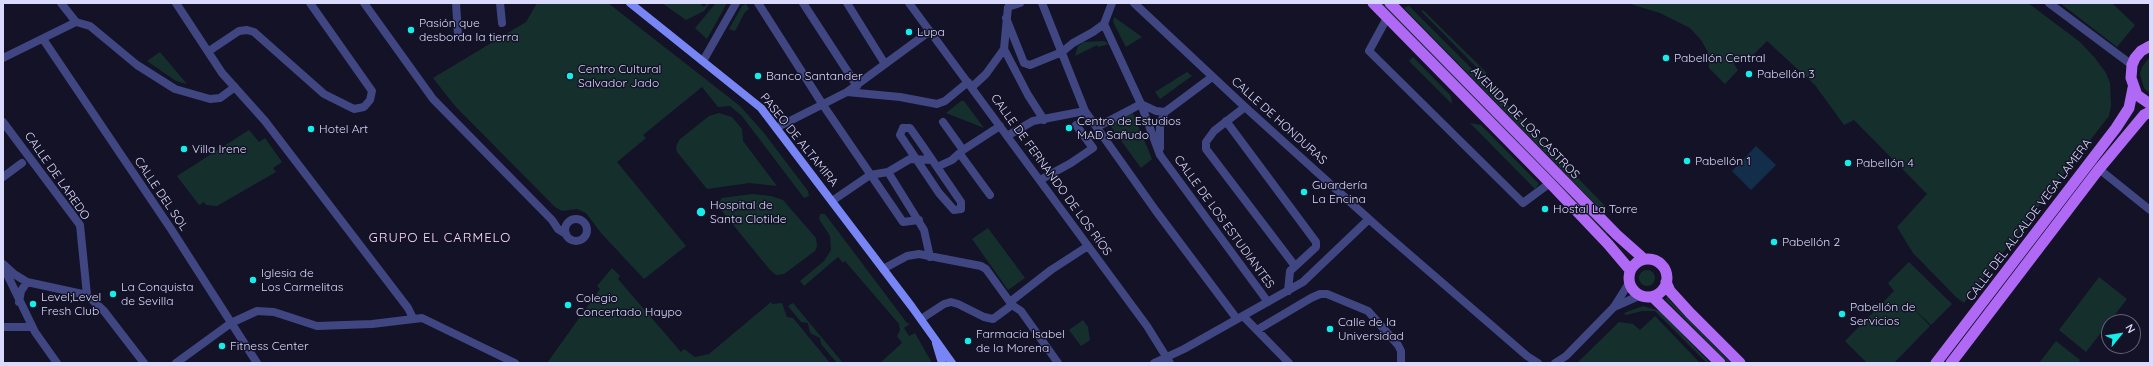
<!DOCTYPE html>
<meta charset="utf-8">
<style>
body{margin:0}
#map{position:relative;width:2153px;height:366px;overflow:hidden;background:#131227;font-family:Quicksand,sans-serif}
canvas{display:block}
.frame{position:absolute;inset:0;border:4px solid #dadafc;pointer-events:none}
.north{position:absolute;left:2101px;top:314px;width:40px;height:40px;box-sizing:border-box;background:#131227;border:1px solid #63627c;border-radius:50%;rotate:60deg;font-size:11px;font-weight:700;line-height:16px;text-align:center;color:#dadafc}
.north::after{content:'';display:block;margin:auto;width:14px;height:18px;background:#15ede8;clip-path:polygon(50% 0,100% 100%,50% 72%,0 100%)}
</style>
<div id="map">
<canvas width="2153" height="366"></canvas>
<div class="frame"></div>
<div class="north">N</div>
</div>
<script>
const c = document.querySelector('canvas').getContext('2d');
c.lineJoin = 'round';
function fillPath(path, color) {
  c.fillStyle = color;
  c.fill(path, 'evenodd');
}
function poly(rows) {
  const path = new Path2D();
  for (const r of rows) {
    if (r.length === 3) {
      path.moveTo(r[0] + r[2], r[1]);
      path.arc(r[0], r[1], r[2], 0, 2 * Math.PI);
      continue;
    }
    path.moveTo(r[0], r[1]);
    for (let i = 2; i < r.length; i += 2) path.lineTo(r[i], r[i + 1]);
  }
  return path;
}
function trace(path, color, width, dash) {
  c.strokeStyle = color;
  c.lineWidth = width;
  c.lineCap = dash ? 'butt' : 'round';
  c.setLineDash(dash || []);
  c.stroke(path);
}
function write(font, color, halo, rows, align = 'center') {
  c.font = font + ' Quicksand,sans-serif';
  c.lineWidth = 3;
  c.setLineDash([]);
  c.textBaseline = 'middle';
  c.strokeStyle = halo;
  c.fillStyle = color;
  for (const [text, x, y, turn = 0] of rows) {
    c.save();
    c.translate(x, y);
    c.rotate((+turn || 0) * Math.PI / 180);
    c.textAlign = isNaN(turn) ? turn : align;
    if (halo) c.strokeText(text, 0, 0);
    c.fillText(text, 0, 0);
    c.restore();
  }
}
fillPath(poly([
 [537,3,608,3,740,106,764,133,808,191,809,196,804,198,742,116,730,106,718,107,702,87,643,135,646,138,617,162,686,246,644,279,601,233,586,213,577,209,562,211,555,207,455,106,433,78,526,22],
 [662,3,699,3,704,7,707,3,710,3,704,11,686,20],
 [716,3,727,3,707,39,695,28],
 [1381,3,1385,3,1610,232,1607,234],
 [1627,3,2028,3,2080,42,2095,58,2106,73,2110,83,2111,105,2109,116,1964,303,1956,297,1913,253,1897,227,1927,194,1854,120,1844,125,1815,85,1767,41,1748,60,1743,55,1734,64,1738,70,1725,84,1709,68,1708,52,1701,40,1690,28,1660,13],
 [2060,3,2112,3,2135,25,2117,47],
 [746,4,749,9,745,12,735,31,729,29,742,6],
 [1409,6,1483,80,1605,206,1601,210,1404,8],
 [1423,10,1487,73,1484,75,1421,11],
 [1114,17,1142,37,1126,47,1113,22],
 [1104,41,1109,44,1098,47,1097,45,1075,56,1078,46,1084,42],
 [160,52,187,84,176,81,147,61],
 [1413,57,1451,96,1452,104,1409,61],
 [2150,57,2150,94,2144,88,2140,74,2142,67],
 [1187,72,1192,76,1160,99,1155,92],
 [961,101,964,101,984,128,946,113],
 [1132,111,1152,159,1141,168,1109,124],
 [719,113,732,117,742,129,743,141,777,186,749,183,707,189,677,152,676,147,679,140,709,116],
 [1470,123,1481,125,1539,184,1535,189],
 [249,130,259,142,265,138,282,162,273,168,276,172,217,206,206,205,204,202,199,205,177,176],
 [752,194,771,196,783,200,816,238,817,246,815,251,784,274,776,275,770,270,717,205,722,198],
 [820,214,825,214,907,323,910,324,904,328,909,336,915,333,932,363,880,363,902,343,897,336,900,330,899,324,845,261,843,263,838,257,804,286,800,281,824,261,831,250,830,236,819,219],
 [988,228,1025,278,1008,290,972,239],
 [1909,262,1952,304,1931,325,1911,306,1930,326,1894,363,1867,363,1845,341,1894,291,1888,283],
 [612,268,620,276,618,279,681,352,684,349,695,357,709,354,771,302,772,304,782,303,787,317,793,318,830,363,547,363,600,289,597,286],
 [1647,278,8],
 [2099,277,2127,299,2086,352,2059,330],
 [1668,297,1669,300,1731,363,1728,363,1665,299],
 [793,303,843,363,837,363,821,344,820,338,810,333,808,323,801,322,788,306],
 [1643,306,1660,311,1710,363,1707,363,1655,311,1642,311,1626,315,1624,313],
 [1655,316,1700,363,1577,363,1619,322,1633,324,1640,330],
 [1083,320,1088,327,1090,340,1081,346,1069,330],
 [2056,341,2080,360,2078,363,2039,363]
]), '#15302c');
fillPath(poly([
 [1756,146,1776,165,1751,190,1732,171]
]), '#132e4a');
trace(poly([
 [61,3,76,22],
 [176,3,222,73,265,121,408,308,413,318],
 [364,3,433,99,552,220,558,229,566,234],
 [456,3,458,35],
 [500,3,502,23],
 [758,3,823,105,903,222,919,220],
 [803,3,857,86],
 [847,3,885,64],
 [909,3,1147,326,1170,363],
 [1042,3,1085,111,1156,211,1237,319],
 [1134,3,1245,107,1380,229,1527,356,1538,363],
 [2049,3,2132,65],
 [1006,18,1024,63,1030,65,1062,52,1073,43,1093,32,1104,24,1112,3],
 [1387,18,1369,51,1523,203,1550,183],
 [76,22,90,26,137,65,175,89,210,99,220,98,235,87],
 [1104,24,1141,104,1160,155,1268,302],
 [43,39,171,229,257,363],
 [1004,49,1028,95,1044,120],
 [209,51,239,31,247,30,254,32,324,94,354,109,364,107,370,100,372,91,310,3],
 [3,58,76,22],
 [703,61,736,3],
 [972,87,986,74,1004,49,1008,7,1020,3],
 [847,92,930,31],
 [1141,104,1156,111,1165,112],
 [1245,107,1214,131,1206,142,1206,149,1295,266],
 [1226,121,1316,242,1316,247,1290,271,1288,291],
 [3,122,80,225,87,295],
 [943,122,963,150],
 [1097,127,1141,104],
 [776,128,847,92,900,97,937,104,945,101,968,82],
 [903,128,910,128,922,145,961,202,961,209,954,210,939,193,900,135,903,128],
 [1007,136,1033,121,1085,111],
 [1160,148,1160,124,1165,112,1212,77],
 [960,154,990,195],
 [937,167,952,160,963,150,1000,126],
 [2099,169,2150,210],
 [888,172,924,230,930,257],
 [3,177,22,163],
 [1040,180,1071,163,1093,148,1076,125],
 [832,201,870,175,888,172,910,159,932,160],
 [576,230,11],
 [3,264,14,274,27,282,87,295,104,311,144,363],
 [3,266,35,332,57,363],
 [883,269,907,256,919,254,981,266,986,269,1012,305,1021,311,1058,363],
 [19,302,21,291,27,282],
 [1010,302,1051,270,1088,246],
 [1614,307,1641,295],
 [1243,316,1289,363],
 [921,319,944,304,951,302,958,304,984,317,993,319,1012,305],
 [3,327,32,327],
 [1257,330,1311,298,1320,294,1327,294,1368,311,1398,345,1401,351,1401,363],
 [176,363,231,323,257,311,274,312,317,326,372,324,422,318,515,363],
 [1154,363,1184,349,1303,282,1369,219],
 [1555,363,1566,356,1614,307,1629,283]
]), '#404682', 8);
trace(poly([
 [630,3,761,108,912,307,952,363],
 [936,343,942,363]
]), '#7885f5', 8);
trace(poly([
 [1373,3,1550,183,1608,244,1630,270],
 [1390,3,1617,235,1644,259],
 [2150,46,2141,51,2135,58,2132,65,2131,78,2137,95,2150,104],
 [1648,278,19],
 [1666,282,1670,291,1690,313,1740,363],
 [1653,297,1720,363],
 [1936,363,2116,128,2129,108,2133,88],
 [1951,363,2099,169,2144,115,2150,112]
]), '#af69f4', 11);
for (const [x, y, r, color] of [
 [411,30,4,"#15ede8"],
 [909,32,4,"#15ede8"],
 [1666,58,4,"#15ede8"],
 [1749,74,4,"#15ede8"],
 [570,76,4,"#15ede8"],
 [758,76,4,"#15ede8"],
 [1069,128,4,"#15ede8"],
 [311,129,4,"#15ede8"],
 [184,149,4,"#15ede8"],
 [1687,161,4,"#15ede8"],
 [1848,163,4,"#15ede8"],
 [1304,192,4,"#15ede8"],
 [1545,209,4,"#15ede8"],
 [701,212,5,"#15ede8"],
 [1774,242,4,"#15ede8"],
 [253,280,4,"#15ede8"],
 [113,294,4,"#15ede8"],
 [33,304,4,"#15ede8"],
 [568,305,4,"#15ede8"],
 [1842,314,4,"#15ede8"],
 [1330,329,4,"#15ede8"],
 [968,341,4,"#15ede8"],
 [222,346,4,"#15ede8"]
]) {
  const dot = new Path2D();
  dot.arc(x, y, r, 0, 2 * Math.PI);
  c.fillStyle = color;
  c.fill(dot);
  trace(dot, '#131227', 1.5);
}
write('12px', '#dadafc', '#131227', [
 ["Pasión que",419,23],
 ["desborda la tierra",419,37],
 ["Lupa",917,32],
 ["Pabellón Central",1674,58],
 ["Centro Cultural",578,69],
 ["Salvador Jado",578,83],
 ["Pabellón 3",1757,74],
 ["Banco Santander",766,76],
 ["Centro de Estudios",1077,121],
 ["MAD Sañudo",1077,135],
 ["Hotel Art",319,129],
 ["Villa Irene",192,149],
 ["Pabellón 1",1695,161],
 ["Pabellón 4",1856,163],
 ["Guardería",1312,185],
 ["La Encina",1312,199],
 ["Hospital de",710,205],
 ["Santa Clotilde",710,219],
 ["Hostal La Torre",1553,209],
 ["Pabellón 2",1782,242],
 ["Iglesia de",261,273],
 ["Los Carmelitas",261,287],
 ["La Conquista",121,287],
 ["de Sevilla",121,301],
 ["Level;Level",41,297],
 ["Fresh Club",41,311],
 ["Colegio",576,298],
 ["Concertado Haypo",576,312],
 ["Pabellón de",1850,307],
 ["Servicios",1850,321],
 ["Calle de la",1338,322],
 ["Universidad",1338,336],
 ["Farmacia Isabel",976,334],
 ["de la Morena",976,348],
 ["Fitness Center",230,346]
], 'left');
write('12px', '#dadafc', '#131227', [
 ["CALLE DE HONDURAS",1279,121,42],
 ["AVENIDA DE LOS CASTROS",1525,123,46],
 ["PASEO DE ALTAMIRA",799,140,51],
 ["CALLE DE FERNANDO DE LOS RÍOS",1051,175,54],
 ["CALLE DE LAREDO",57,176,55],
 ["CALLE DEL SOL",161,194,56],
 ["CALLE DEL ALCALDE VEGA LAMERA",2029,220,-53],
 ["CALLE DE LOS ESTUDIANTES",1224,222,54]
]);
c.letterSpacing = '1px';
write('13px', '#fcdcf5', '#131227', [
 ["GRUPO EL CARMELO",440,238]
]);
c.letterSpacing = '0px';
</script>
